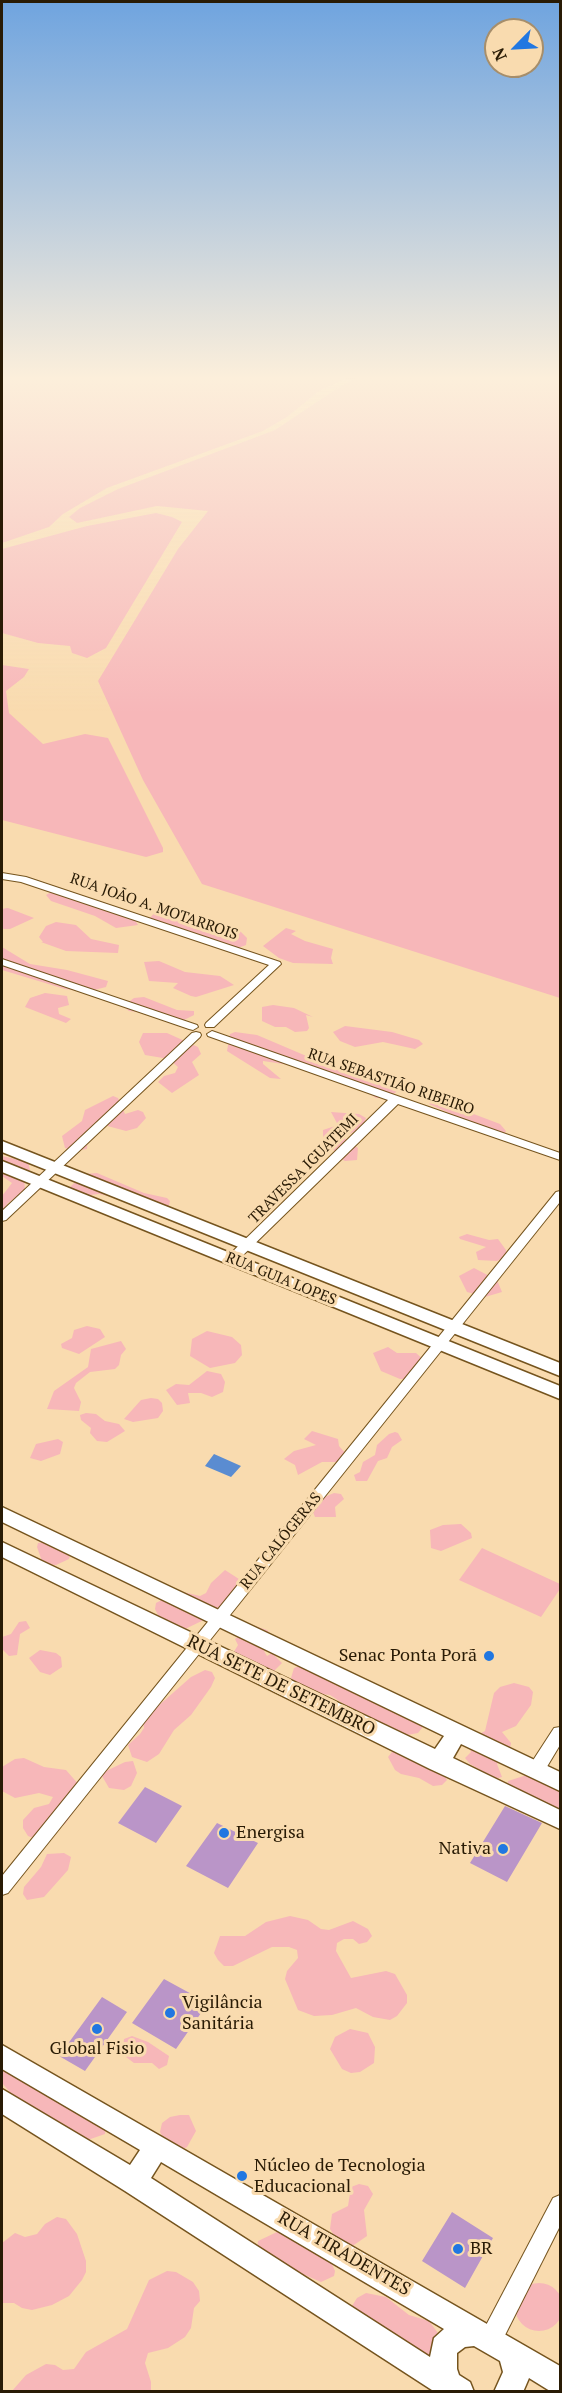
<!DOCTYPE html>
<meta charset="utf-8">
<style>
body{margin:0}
#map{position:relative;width:562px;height:2393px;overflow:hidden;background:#f9dbaf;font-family:"PT Serif",serif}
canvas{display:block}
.frame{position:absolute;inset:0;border:3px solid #291b05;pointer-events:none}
.north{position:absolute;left:484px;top:18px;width:60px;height:60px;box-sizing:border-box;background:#f9dbaf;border:2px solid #a68e6b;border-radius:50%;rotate:246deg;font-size:16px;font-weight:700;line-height:24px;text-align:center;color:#291b05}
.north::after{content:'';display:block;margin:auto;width:21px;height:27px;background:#2177e1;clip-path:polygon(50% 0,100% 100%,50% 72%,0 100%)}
</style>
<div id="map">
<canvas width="562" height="2393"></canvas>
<div class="frame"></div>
<div class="north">N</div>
</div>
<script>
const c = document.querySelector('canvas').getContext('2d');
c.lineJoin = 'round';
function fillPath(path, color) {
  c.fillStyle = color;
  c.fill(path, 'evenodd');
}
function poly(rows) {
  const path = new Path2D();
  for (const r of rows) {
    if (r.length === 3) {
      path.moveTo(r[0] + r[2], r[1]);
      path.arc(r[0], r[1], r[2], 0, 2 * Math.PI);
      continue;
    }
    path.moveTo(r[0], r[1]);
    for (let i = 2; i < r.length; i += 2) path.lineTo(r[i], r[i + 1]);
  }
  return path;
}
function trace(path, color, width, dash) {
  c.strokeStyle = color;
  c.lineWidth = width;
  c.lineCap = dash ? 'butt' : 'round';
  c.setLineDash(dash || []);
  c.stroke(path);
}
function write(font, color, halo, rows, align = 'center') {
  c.font = font + ' "PT Serif",serif';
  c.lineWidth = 6;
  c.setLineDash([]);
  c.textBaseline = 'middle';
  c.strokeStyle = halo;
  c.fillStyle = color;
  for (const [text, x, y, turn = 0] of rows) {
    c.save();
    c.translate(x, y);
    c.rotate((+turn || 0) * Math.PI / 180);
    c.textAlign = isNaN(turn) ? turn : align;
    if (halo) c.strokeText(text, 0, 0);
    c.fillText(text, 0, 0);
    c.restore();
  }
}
fillPath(poly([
 [2,378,348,378,319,391,287,417,263,431,107,488,63,514,49,527,2,543],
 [357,378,560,378,560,998,202,884,143,780,98,681,178,549,208,511,157,506,77,523,69,517,80,508,118,489,275,430,341,386],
 [156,513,172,517,182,522,106,648,87,658,72,653,70,646,38,643,2,633,2,549,87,526],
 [2,665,29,669,24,677,6,691,9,713,43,744,85,734,108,738,163,848,163,852,146,857,2,820],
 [57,889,135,920,138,925,116,928,95,916,51,901,46,895],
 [7,908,8,908,34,918,10,929,4,929,2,928,2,909],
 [155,912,175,915,213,930,239,930,247,938,246,945,238,948,150,918],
 [56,922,76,925,91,939,119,945,118,953,66,951,41,942,43,942,39,937,46,926],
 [286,928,296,931,291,934,305,941,333,949,331,958,333,964,293,963,279,958,263,946],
 [2,947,30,964,67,970,108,981,106,987,86,992,65,989,2,970],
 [159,961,185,972,220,976,234,985,196,997,191,996,173,988,178,983,149,981,144,962],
 [45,993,67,996,69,1005,58,1008,59,1014,71,1019,66,1023,25,1007,30,998],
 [144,997,177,1010,194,1011,194,1015,180,1022,169,1023,146,1013,129,1011,123,1006,134,998],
 [273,1005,294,1008,313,1017,306,1015,309,1028,307,1031,295,1032,286,1027,275,1027,262,1021,262,1007],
 [345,1026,392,1032,419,1040,423,1044,415,1049,383,1042,355,1047,340,1041,333,1032],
 [235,1032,257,1035,344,1072,390,1081,399,1086,399,1090,388,1098,376,1098,361,1088,290,1065,263,1061,263,1064,281,1079,270,1078,227,1051,230,1034],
 [143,1033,167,1033,198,1047,201,1054,192,1062,199,1075,172,1093,158,1082,164,1076,175,1073,178,1067,169,1059,145,1055,139,1042],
 [113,1096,118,1098,125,1114,138,1110,143,1112,146,1118,137,1128,126,1131,100,1124,88,1132,87,1149,75,1151,65,1148,62,1136,82,1121,85,1110],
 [438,1096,444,1096,463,1110,500,1124,506,1131,504,1134,485,1129,429,1104],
 [331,1112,359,1114,366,1118,362,1128,343,1137,358,1148,357,1160,345,1161,340,1158,323,1137,323,1130,338,1125],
 [2,1156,28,1162,30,1170,24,1176,25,1191,8,1203,2,1212,2,1196,12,1183,2,1176],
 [97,1173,144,1193,167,1198,170,1201,168,1209,157,1213,150,1212,128,1200,99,1194,81,1196,76,1194,70,1187,84,1174],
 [467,1234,489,1240,498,1239,506,1250,506,1256,497,1261,478,1260,476,1252,486,1247,460,1239,459,1237],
 [474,1268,497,1280,502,1292,485,1297,467,1292,459,1276],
 [87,1326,100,1329,105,1337,79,1354,62,1348,61,1344,72,1338,74,1330],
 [207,1331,232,1337,241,1345,242,1355,235,1363,210,1368,190,1356,192,1339],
 [121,1341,126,1349,121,1355,119,1365,115,1369,90,1372,76,1383,74,1388,81,1402,79,1411,47,1409,54,1391,88,1367,91,1349],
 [388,1347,397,1353,416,1353,425,1361,406,1379,400,1379,381,1371,373,1353],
 [207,1371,221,1374,225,1382,223,1392,212,1397,201,1393,188,1393,190,1403,177,1405,166,1390,176,1384,189,1385],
 [151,1398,158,1399,162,1403,163,1411,158,1418,133,1422,124,1419,141,1400],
 [86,1413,96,1414,105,1421,119,1424,125,1431,107,1442,97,1441,90,1433,91,1428,81,1420,80,1415],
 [312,1431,338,1439,339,1446,347,1455,336,1462,322,1462,298,1475,295,1465,284,1459,294,1451,316,1445,304,1439],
 [395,1432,398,1433,402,1440,392,1447,387,1458,378,1461,367,1481,356,1481,354,1475,360,1472,363,1462,375,1455,377,1445,389,1434],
 [58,1439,63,1442,60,1454,41,1461,30,1458,36,1444],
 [334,1493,341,1494,344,1499,335,1507,336,1517,315,1517,313,1512,322,1498],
 [461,1524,471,1533,472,1538,441,1551,431,1548,430,1530,443,1525],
 [47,1542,70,1555,69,1559,56,1565,43,1564,37,1547,38,1543],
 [482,1548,560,1584,560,1589,541,1617,459,1580],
 [225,1570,242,1581,219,1609,212,1611,210,1617,181,1631,160,1619,155,1609,156,1603,179,1591,200,1596,206,1593,211,1583],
 [26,1621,30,1628,20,1634,17,1655,9,1656,2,1649,2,1637,11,1634,19,1622],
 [252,1625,267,1630,271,1635,274,1641,264,1651,267,1656,272,1653,282,1663,272,1673,268,1668,232,1655,238,1645,235,1639],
 [40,1650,56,1653,61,1657,62,1667,50,1675,40,1672,29,1658],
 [302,1665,331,1680,335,1685,350,1686,359,1696,426,1723,418,1733,402,1736,383,1723,375,1724,330,1695,306,1692,291,1678,294,1668],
 [205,1670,212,1672,215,1678,211,1687,191,1715,174,1730,159,1754,147,1762,132,1757,128,1745,140,1734,144,1728,143,1721,148,1715,191,1677],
 [514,1683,529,1687,533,1692,531,1705,516,1726,502,1732,511,1743,510,1749,497,1764,502,1777,495,1779,470,1764,465,1758,471,1752,468,1744,472,1738,485,1731,494,1693,500,1687],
 [399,1750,440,1768,447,1780,442,1785,433,1786,419,1778,401,1774,395,1770,388,1757,392,1752],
 [24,1758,44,1767,66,1770,80,1786,82,1800,65,1824,44,1837,36,1839,28,1836,23,1828,23,1820,34,1808,49,1804,53,1797,39,1793,15,1798,2,1791,2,1767,15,1759],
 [133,1761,137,1773,131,1786,124,1790,109,1788,102,1776,104,1772,125,1762],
 [530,1774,560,1787,560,1824,551,1822,506,1790,508,1781],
 [64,1853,71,1857,68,1870,44,1897,27,1900,23,1894,24,1887,41,1867,47,1854],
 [290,1916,308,1920,321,1929,329,1930,353,1921,368,1929,372,1936,367,1942,359,1944,353,1939,344,1939,337,1943,336,1951,351,1978,386,1971,395,1974,407,1995,407,2003,397,2016,390,2020,373,2017,356,2008,332,2015,314,2016,298,2010,285,1979,287,1971,298,1958,297,1950,289,1947,272,1947,233,1966,224,1966,218,1960,214,1953,220,1936,245,1936,266,1922],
 [350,2029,368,2033,375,2047,374,2063,360,2072,351,2073,342,2069,330,2049,335,2037],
 [132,2036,148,2042,169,2056,167,2065,159,2069,152,2063,134,2063,126,2057,123,2050,124,2039],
 [2,2067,83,2113,87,2120,105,2126,105,2134,79,2143,15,2107,9,2091,2,2083],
 [180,2115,189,2115,196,2131,187,2147,179,2151,170,2151,160,2132,162,2123,170,2117],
 [359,2184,368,2186,373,2194,364,2210,367,2236,351,2247,341,2246,330,2229,332,2214,348,2206,351,2187],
 [57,2217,66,2219,77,2234,86,2261,86,2272,82,2280,69,2296,52,2305,32,2310,22,2308,14,2303,2,2303,2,2243,15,2233,25,2237,37,2234,45,2224],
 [277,2232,291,2233,309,2242,316,2255,331,2262,335,2271,334,2276,321,2282,305,2275,297,2280,257,2255,258,2241],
 [167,2271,176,2272,193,2282,199,2291,200,2301,194,2308,191,2328,185,2337,168,2348,148,2353,145,2363,151,2382,151,2391,12,2391,26,2375,46,2364,55,2365,63,2370,74,2369,86,2352,127,2329,149,2280],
 [539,2307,24],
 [366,2293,386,2297,409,2315,429,2321,441,2337,434,2355,425,2359,354,2316,352,2306,357,2298]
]), '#f7b7b9');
fillPath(poly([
 [214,1454,241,1466,231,1477,205,1466]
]), '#5a8cd1');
fillPath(poly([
 [145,1787,182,1806,156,1843,118,1823],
 [505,1806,542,1823,507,1882,470,1863],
 [217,1823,258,1843,228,1888,186,1866],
 [164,1979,208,2003,176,2049,132,2023],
 [102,1997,127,2012,85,2071,59,2056],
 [452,2212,493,2238,465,2288,422,2261]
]), '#ba95c8');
const minor = poly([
 [2,873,26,877,280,962,281,964,214,1027,206,1027,205,1025,206,1023,269,965,21,882,2,879,2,873],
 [2,959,197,1025,198,1027,193,1030,189,1029,2,965,2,959],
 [212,1031,560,1153,560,1160,398,1104,236,1262,228,1262,226,1259,228,1256,388,1100,208,1036,207,1034,212,1031],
 [196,1032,200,1033,201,1035,200,1037,6,1220,2,1221,2,1211,192,1033,196,1032],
 [560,1191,560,1202,8,1893,2,1895,2,1876,556,1192,560,1191],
 [560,1727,560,1745,542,1775,536,1777,530,1775,528,1770,530,1765,554,1728,560,1727]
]);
const tertiary = poly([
 [560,2195,560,2226,499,2347,491,2350,483,2347,480,2339,483,2331,553,2198,560,2195]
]);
const secondary = poly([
 [2,1141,560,1363,560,1376,2,1152,2,1141],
 [2,1161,560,1386,560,1399,2,1172,2,1161],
 [2,1507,560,1772,560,1791,461,1744,453,1758,560,1810,560,1829,430,1769,2,1557,2,1542,435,1749,444,1736,2,1522,2,1507],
 [2,2045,560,2366,560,2392,550,2391,529,2378,523,2392,494,2392,503,2372,500,2361,474,2346,465,2347,457,2353,457,2369,459,2375,470,2382,474,2392,435,2392,125,2191,2,2114,2,2089,130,2165,140,2150,2,2069,2,2045],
 [161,2162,444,2329,434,2338,430,2357,151,2178,161,2162]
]);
trace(minor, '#75541e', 2);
trace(tertiary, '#75541e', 2);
trace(secondary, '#75541e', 3);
fillPath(minor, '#fff');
fillPath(tertiary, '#fff');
fillPath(secondary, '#fff');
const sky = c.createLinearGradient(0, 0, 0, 713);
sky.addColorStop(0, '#6fa4df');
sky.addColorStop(0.53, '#fcefdb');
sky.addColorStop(1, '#fcefdb00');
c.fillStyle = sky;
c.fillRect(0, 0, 562, 713);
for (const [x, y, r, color] of [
 [489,1656,6,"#2177e1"],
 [224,1833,6,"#2177e1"],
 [503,1849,6,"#2177e1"],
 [170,2013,6,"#2177e1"],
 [97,2029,6,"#2177e1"],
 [242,2176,6,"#2177e1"],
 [458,2249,6,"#2177e1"]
]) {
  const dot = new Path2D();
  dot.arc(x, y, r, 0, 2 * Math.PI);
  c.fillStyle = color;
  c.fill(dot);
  trace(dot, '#f9dbaf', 2);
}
write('15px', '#291b05', '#f9dbaf', [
 ["RUA JOÃO A. MOTARROIS",154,907,19],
 ["RUA SEBASTIÃO RIBEIRO",391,1082,19],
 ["TRAVESSA IGUATEMI",304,1169,-45],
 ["RUA GUIA LOPES",281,1279,22],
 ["RUA CALÓGERAS",281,1541,-51]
]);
write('18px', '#291b05', '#f9dbaf', [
 ["Senac Ponta Porã",477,1656,"right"],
 ["Energisa",236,1833],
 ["Nativa",491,1849,"right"],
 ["Vigilância",182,2003],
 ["Sanitária",182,2024],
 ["Global Fisio",97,2049,"center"],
 ["Núcleo de Tecnologia",254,2166],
 ["Educacional",254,2187],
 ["BR",470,2249]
], 'left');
write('18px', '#291b05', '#f9dbaf', [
 ["RUA SETE DE SETEMBRO",281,1686,26],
 ["RUA TIRADENTES",344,2254,30]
]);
</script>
